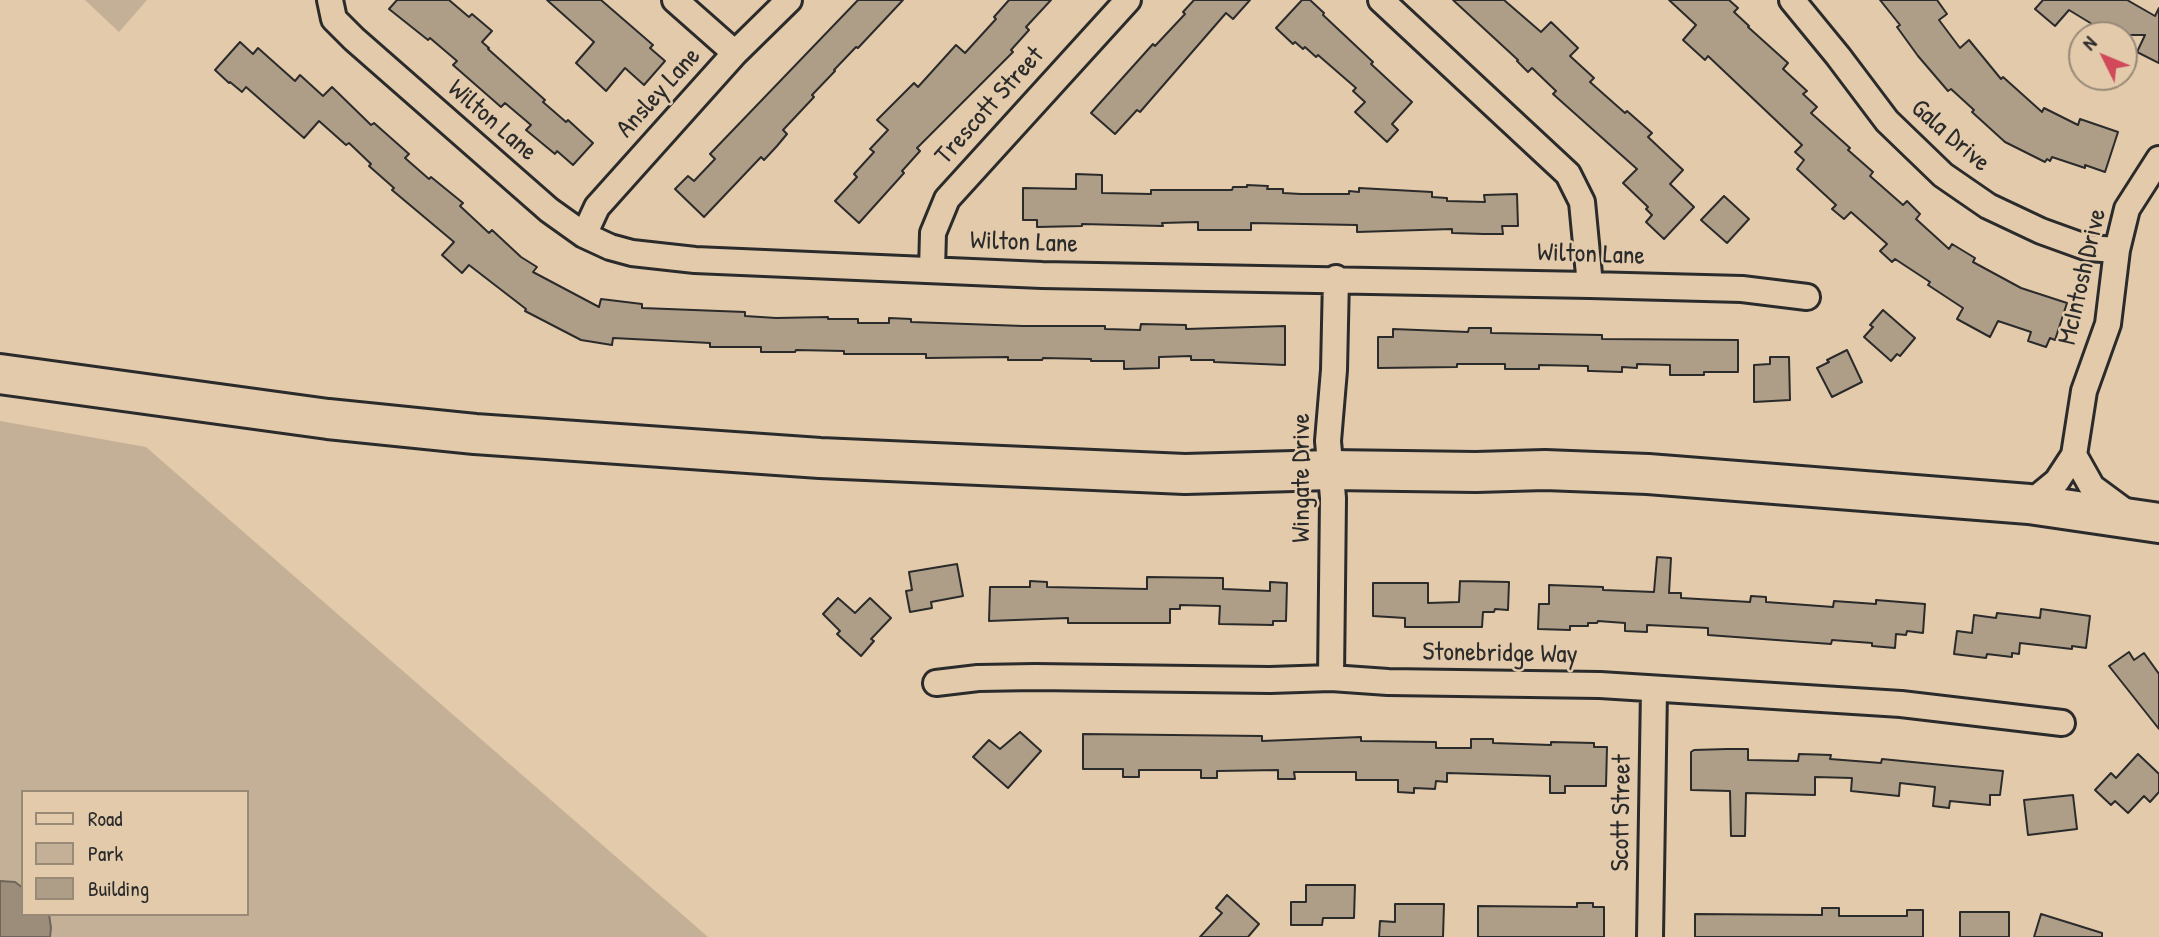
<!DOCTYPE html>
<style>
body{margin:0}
#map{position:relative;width:2159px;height:937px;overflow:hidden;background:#e2caab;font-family:"Patrick Hand",sans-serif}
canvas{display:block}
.legend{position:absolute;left:21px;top:790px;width:228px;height:126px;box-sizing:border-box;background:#e2caab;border:2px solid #998a78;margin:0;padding:9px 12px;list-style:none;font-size:21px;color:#2b2b2b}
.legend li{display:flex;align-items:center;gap:14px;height:35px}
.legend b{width:35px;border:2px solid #998a78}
.north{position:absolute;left:2068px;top:21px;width:70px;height:70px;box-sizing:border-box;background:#e2caab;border:2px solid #998a78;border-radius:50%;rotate:313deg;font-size:19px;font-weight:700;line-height:28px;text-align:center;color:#2b2b2b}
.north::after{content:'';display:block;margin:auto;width:24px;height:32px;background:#d1495b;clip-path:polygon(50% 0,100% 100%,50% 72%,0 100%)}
</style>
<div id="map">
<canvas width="2159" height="937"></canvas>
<ul class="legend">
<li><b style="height:9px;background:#e2caab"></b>Road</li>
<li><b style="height:19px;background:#c4b096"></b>Park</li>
<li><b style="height:19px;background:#af9e87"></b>Building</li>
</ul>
<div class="north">N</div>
</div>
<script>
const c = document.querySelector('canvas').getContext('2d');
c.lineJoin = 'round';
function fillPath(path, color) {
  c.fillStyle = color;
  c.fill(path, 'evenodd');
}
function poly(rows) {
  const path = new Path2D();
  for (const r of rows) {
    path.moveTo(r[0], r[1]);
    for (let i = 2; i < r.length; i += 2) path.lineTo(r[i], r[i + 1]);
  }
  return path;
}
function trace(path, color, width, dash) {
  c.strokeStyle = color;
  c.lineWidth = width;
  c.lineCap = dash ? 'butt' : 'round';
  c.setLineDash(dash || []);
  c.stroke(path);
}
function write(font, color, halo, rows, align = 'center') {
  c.font = font + ' "Patrick Hand",sans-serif';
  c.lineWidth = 5;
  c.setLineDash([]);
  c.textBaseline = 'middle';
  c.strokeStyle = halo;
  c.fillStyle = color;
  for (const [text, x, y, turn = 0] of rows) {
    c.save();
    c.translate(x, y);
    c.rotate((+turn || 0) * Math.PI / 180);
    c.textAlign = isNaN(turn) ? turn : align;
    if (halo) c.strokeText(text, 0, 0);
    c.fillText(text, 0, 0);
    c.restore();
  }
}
fillPath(poly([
 [85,0,147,0,119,32],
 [0,421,146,447,708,937,0,937],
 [23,792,247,792,247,914,23,914]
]), '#c4b096');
const water = poly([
 [0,881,15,882,23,888,23,914,49,914,51,928,50,937,0,937,0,881]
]);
fillPath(water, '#9c8d7b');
trace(water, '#6f665b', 2);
const building = poly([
 [397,0,449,0,469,17,472,14,492,31,482,42,489,48,488,49,545,100,543,102,566,122,568,120,593,143,573,165,557,151,555,154,526,130,531,125,505,103,501,107,453,65,457,61,430,38,428,40,389,9,397,0],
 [547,0,601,0,653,45,650,48,665,61,644,85,625,68,606,91,576,63,594,42,547,0],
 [858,0,903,0,858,48,856,47,834,70,835,71,812,95,814,97,783,130,787,134,777,146,764,160,761,157,704,217,675,189,688,176,694,181,715,159,710,154,858,0],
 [1009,0,1051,0,1026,27,1029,30,1011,50,1013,52,917,148,920,151,902,171,904,173,859,223,835,201,857,177,854,174,874,152,870,149,888,130,877,120,914,83,918,87,956,45,965,53,996,19,994,17,1009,0],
 [1194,0,1250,0,1233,19,1226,13,1140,112,1137,110,1115,134,1091,113,1153,44,1155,46,1185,14,1183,12,1194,0],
 [1302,0,1310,0,1324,13,1323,15,1373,62,1371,64,1412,102,1392,124,1398,130,1387,142,1355,112,1365,102,1353,91,1356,88,1318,55,1316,57,1305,47,1303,49,1295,42,1293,44,1276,28,1302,0],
 [1453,0,1504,0,1541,32,1551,22,1578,48,1570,56,1594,78,1590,82,1625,113,1627,111,1652,133,1648,137,1683,170,1670,184,1694,207,1664,239,1646,222,1652,215,1646,209,1648,207,1623,183,1637,169,1553,94,1556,91,1532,68,1528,72,1517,61,1518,60,1453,0],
 [1669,0,1729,0,1738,8,1734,12,1749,26,1748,27,1788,63,1783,69,1807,91,1803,94,1817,107,1811,113,1850,148,1848,150,1873,172,1870,176,1903,205,1907,201,1920,214,1916,219,1949,249,1952,244,1975,258,1973,262,2021,288,2067,303,2055,340,2050,338,2046,347,2028,341,2031,332,1998,321,1990,337,1957,319,1963,308,1928,285,1930,282,1895,259,1892,262,1880,251,1887,244,1851,212,1844,219,1832,209,1836,205,1797,169,1804,160,1795,152,1802,145,1708,56,1705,60,1683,40,1696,25,1669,0],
 [1880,0,1937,0,1947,14,1939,20,1960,48,1969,40,2001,79,2003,77,2042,112,2044,108,2078,125,2080,119,2118,132,2105,172,2085,165,2085,168,2052,157,2050,161,2047,159,2045,162,2005,142,1972,112,1974,110,1951,89,1948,91,1918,56,1897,27,1900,25,1880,0],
 [2043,0,2127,0,2155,16,2159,8,2159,63,2137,52,2145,35,2110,35,2069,10,2055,26,2035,9,2043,0],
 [240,42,253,54,258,48,295,81,300,75,323,96,332,87,371,125,374,123,409,154,405,158,429,179,431,177,463,203,460,206,489,233,492,230,521,257,537,267,533,272,599,307,601,299,642,304,642,308,745,312,745,316,776,318,828,317,828,319,858,319,858,323,889,323,889,318,911,319,911,322,1023,326,1105,326,1105,329,1140,330,1141,324,1186,325,1186,329,1285,326,1285,365,1214,362,1214,360,1191,360,1191,356,1159,357,1159,368,1124,369,1124,361,1091,361,1091,359,1043,358,1042,360,1008,360,1008,357,926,358,926,354,844,354,844,351,796,350,795,352,761,352,761,347,710,347,710,343,613,338,612,345,581,340,525,311,526,309,469,265,462,273,442,255,454,242,392,190,394,188,369,166,371,164,349,143,346,145,319,121,304,138,246,87,242,92,230,82,229,83,215,70,240,42],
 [1076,174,1102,175,1102,193,1151,194,1151,190,1232,190,1233,187,1247,187,1247,185,1268,186,1267,189,1283,189,1283,193,1301,194,1349,194,1349,191,1359,192,1359,188,1432,192,1432,197,1447,198,1447,201,1485,202,1484,195,1517,194,1518,226,1502,226,1503,234,1484,234,1452,233,1452,229,1357,232,1357,225,1251,223,1251,230,1198,230,1198,222,1162,223,1163,226,1082,224,1082,226,1037,227,1037,220,1023,220,1023,188,1076,189,1076,174],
 [1724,196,1749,219,1727,243,1701,220,1724,196],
 [1883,310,1915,338,1900,356,1897,354,1891,361,1864,337,1873,327,1870,325,1883,310],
 [1469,328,1491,328,1491,333,1602,335,1602,339,1738,340,1738,372,1704,372,1704,375,1670,375,1670,365,1637,364,1637,368,1622,367,1622,372,1591,371,1588,371,1588,366,1539,365,1539,369,1505,369,1505,364,1457,364,1457,367,1378,368,1378,337,1393,337,1393,329,1468,332,1469,328],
 [1847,350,1862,382,1832,397,1817,368,1829,362,1827,360,1847,350],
 [1770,357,1789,357,1790,400,1754,402,1754,365,1770,364,1770,357],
 [1657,557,1671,558,1669,593,1681,593,1681,598,1750,602,1751,596,1766,597,1766,602,1833,607,1834,601,1876,604,1876,600,1925,604,1923,633,1907,631,1906,635,1896,634,1895,648,1872,646,1872,643,1832,640,1831,644,1708,635,1708,628,1647,625,1647,632,1625,631,1625,623,1598,621,1597,623,1588,623,1588,626,1570,626,1570,630,1538,629,1539,604,1549,604,1549,585,1603,587,1603,590,1654,592,1657,557],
 [957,564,963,596,931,602,932,608,910,612,906,591,912,590,909,572,957,564],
 [1147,577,1223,578,1223,589,1270,591,1270,582,1287,583,1286,621,1273,621,1273,625,1219,624,1220,606,1180,605,1180,609,1170,609,1170,623,1068,623,1068,618,989,621,990,587,1030,587,1030,581,1047,582,1047,587,1147,589,1147,577],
 [1460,581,1509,582,1508,610,1495,609,1494,612,1483,612,1482,627,1405,627,1405,618,1373,616,1373,583,1428,583,1428,603,1459,602,1460,581],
 [838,598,855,613,870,598,891,618,871,639,874,641,861,656,837,634,840,631,823,614,838,598],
 [2041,609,2090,616,2086,648,2072,646,2072,649,2020,643,2019,654,2012,653,2012,657,1987,654,1986,658,1954,654,1957,631,1972,633,1974,615,1996,618,1997,613,2040,618,2041,609],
 [2129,652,2134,660,2144,653,2159,674,2159,729,2109,666,2129,652],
 [1020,732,1041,751,1008,788,973,757,989,740,1000,749,1020,732],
 [1083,734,1262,736,1262,741,1361,737,1361,741,1436,742,1436,748,1471,748,1471,739,1493,739,1493,743,1551,745,1551,742,1594,743,1594,747,1607,747,1606,786,1565,786,1565,793,1550,793,1550,776,1447,773,1447,782,1436,781,1435,789,1414,788,1414,793,1398,792,1398,780,1356,780,1356,772,1294,772,1295,779,1278,779,1278,770,1217,771,1217,778,1201,778,1201,770,1139,770,1139,777,1123,777,1123,769,1083,769,1083,734],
 [1727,749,1748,749,1748,760,1798,761,1799,754,1831,755,1830,759,1881,763,1882,759,2003,771,2000,795,1990,795,1990,805,1950,801,1949,808,1933,806,1935,787,1900,783,1899,796,1851,791,1852,778,1815,777,1815,795,1746,793,1745,836,1731,836,1730,791,1691,790,1691,752,1694,750,1727,749],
 [2138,754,2159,774,2159,792,2150,802,2144,796,2128,813,2115,801,2111,805,2095,790,2111,773,2116,778,2138,754],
 [2073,795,2077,829,2028,835,2024,800,2073,795],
 [1306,885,1355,885,1354,918,1323,918,1322,925,1291,925,1291,902,1306,902,1306,885],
 [1227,895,1259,924,1248,937,1200,937,1222,913,1216,908,1227,895],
 [1577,903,1593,903,1593,907,1604,907,1604,937,1478,937,1478,906,1577,907,1577,903],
 [1395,904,1444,904,1443,937,1379,937,1380,921,1395,922,1395,904],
 [1822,908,1839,908,1839,916,1907,916,1907,910,1923,910,1923,937,1695,937,1695,914,1822,915,1822,908],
 [1960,912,2009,912,2009,937,1960,937,1960,912],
 [2041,914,2102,933,2102,937,2034,937,2041,914]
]);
fillPath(building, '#af9e87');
trace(building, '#2b2b2b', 2);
const minor = poly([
 [330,0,334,19,354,39,549,210,584,235,610,247,632,253,695,260,1042,275,1590,285,1742,289,1807,297],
 [675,0,735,53],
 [1381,0,1568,174,1582,202,1590,285],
 [1792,0,1838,56,1887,121,1943,175,1988,206,2041,231,2088,248,2117,250],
 [584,235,597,207,735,53,789,0],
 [932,270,933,233,947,199,1128,0],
 [2074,455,2092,487,2130,515],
 [2029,504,2057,481,2074,455,2084,391,2108,324,2117,250,2127,209,2159,159],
 [1331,678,1333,498,1328,441,1334,370,1336,278],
 [936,683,978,678,1035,677,1270,680,1331,678,1388,682,1600,685,1901,704,2062,723],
 [1650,937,1654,690]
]);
const primary = poly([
 [0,374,328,419,475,434,820,458,1185,474,1331,470,1476,472,1545,470,1648,474,2029,504,2159,523]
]);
trace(minor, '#2b2b2b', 30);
trace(primary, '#2b2b2b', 44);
trace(minor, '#e2caab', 24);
trace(primary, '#e2caab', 38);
write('26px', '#2b2b2b', '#e2caab', [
 ["Ansley Lane",659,93,-48],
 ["Trescott Street",990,106,-48],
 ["Wilton Lane",492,121,41],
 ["Gala Drive",1950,136,41],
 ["Wilton Lane",1024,243,2],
 ["Wilton Lane",1591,255,2],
 ["McIntosh Drive",2083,277,-77],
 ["Wingate Drive",1302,478,-90],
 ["Stonebridge Way",1500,654,1],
 ["Scott Street",1622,813,-89]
]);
</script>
